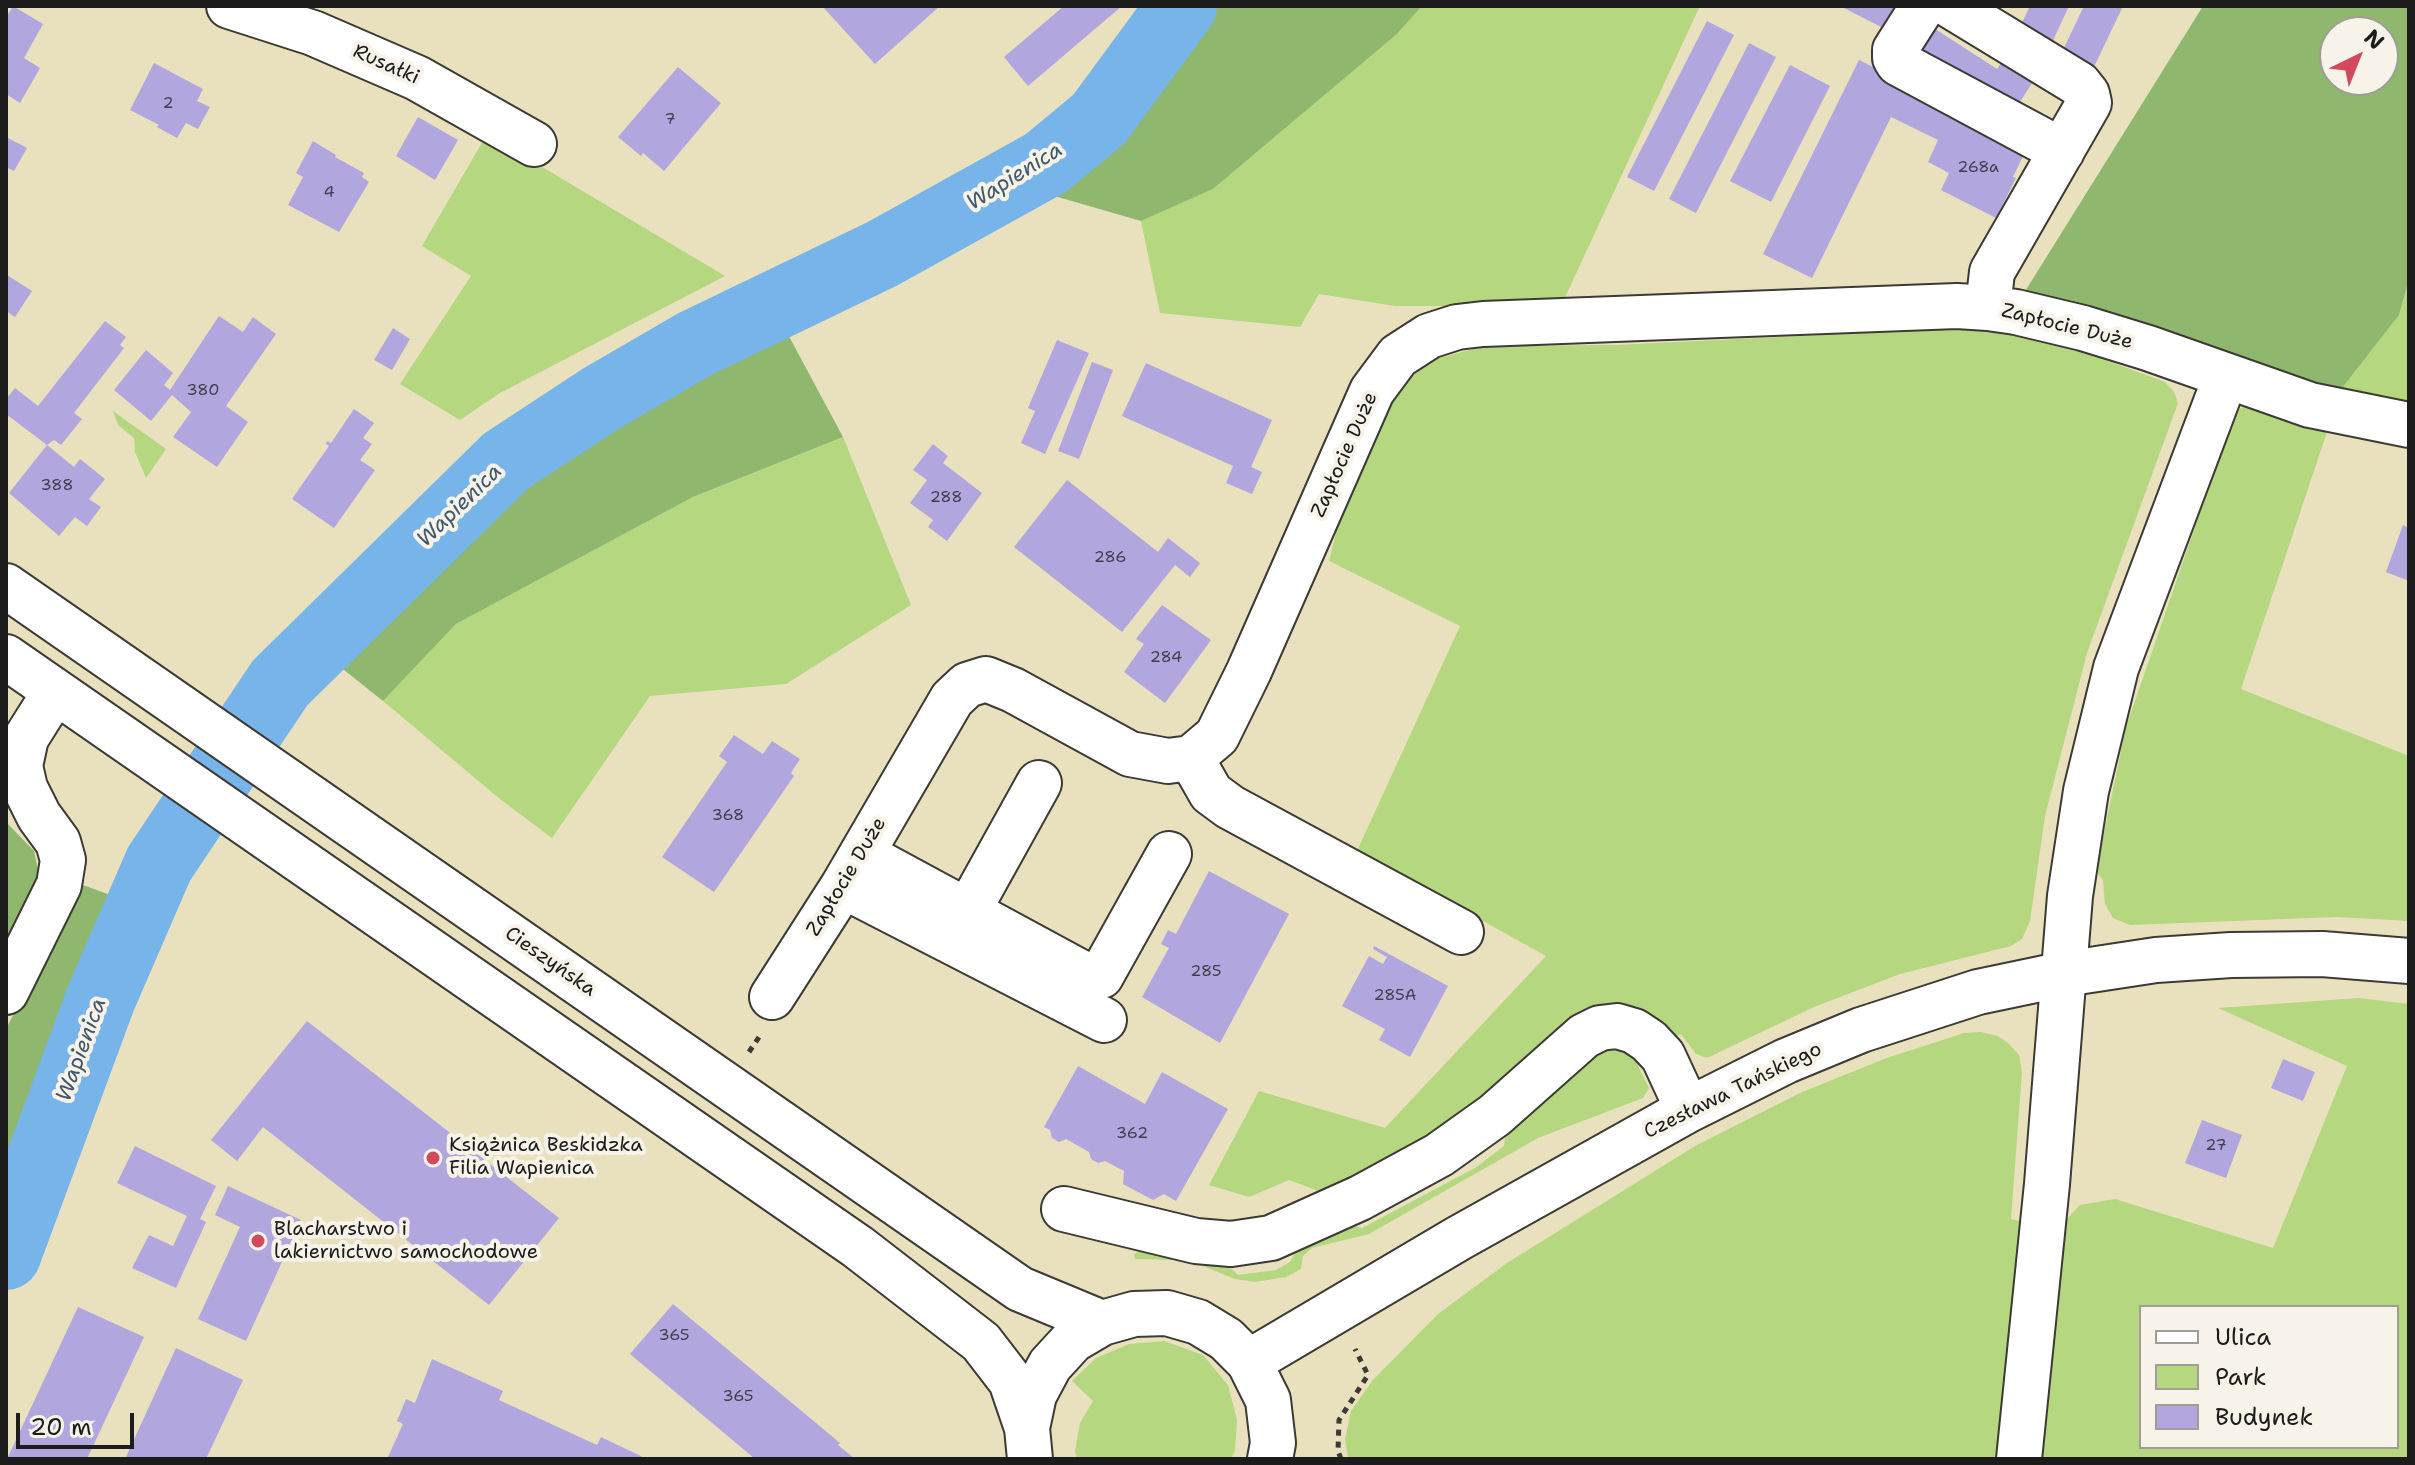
<!DOCTYPE html>
<meta charset="utf-8">
<style>
body{margin:0}
#map{position:relative;width:2415px;height:1465px;overflow:hidden;background:#e9e1be;font-family:"Shantell Sans",sans-serif}
canvas{display:block}
.frame{position:absolute;inset:0;border:8px solid #1c1c1c;pointer-events:none}
.legend{position:absolute;left:2139px;top:1305px;width:260px;height:144px;box-sizing:border-box;background:#f7f3e8;border:2px solid #9f9d96;margin:0;padding:10px 14px;list-style:none;font-size:24px;color:#1c1c1c}
.legend li{display:flex;align-items:center;gap:16px;height:40px}
.legend b{width:40px;border:2px solid #9f9d96}
.north{position:absolute;left:2319px;top:16px;width:80px;height:80px;box-sizing:border-box;background:#f7f3e8;border:2px solid #9f9d96;border-radius:50%;rotate:43deg;font-size:22px;font-weight:700;line-height:32px;text-align:center;color:#1c1c1c}
.north::after{content:'';display:block;margin:auto;width:28px;height:36px;background:#d1495b;clip-path:polygon(50% 0,100% 100%,50% 72%,0 100%)}
.scale{position:absolute;left:16px;top:1413px;width:118px;height:36px;box-sizing:border-box;border:4px solid #1c1c1c;border-top:0;padding-left:10px;font-size:24px;line-height:28px;white-space:nowrap;color:#1c1c1c;-webkit-text-stroke:6px #f7f3e8;paint-order:stroke}
</style>
<div id="map">
<canvas width="2415" height="1465"></canvas>
<div class="frame"></div>
<ul class="legend">
<li><b style="height:10px;background:#fff"></b>Ulica</li>
<li><b style="height:22px;background:#b4d77f"></b>Park</li>
<li><b style="height:22px;background:#b1a6de"></b>Budynek</li>
</ul>
<div class="north">N</div>
<div class="scale">20 m</div>
</div>
<script>
const c = document.querySelector('canvas').getContext('2d');
c.lineJoin = 'round';
function fillPath(path, color) {
  c.fillStyle = color;
  c.fill(path, 'evenodd');
}
function poly(rows) {
  const path = new Path2D();
  for (const r of rows) {
    path.moveTo(r[0], r[1]);
    for (let i = 2; i < r.length; i += 2) path.lineTo(r[i], r[i + 1]);
  }
  return path;
}
function trace(path, color, width, dash) {
  c.strokeStyle = color;
  c.lineWidth = width;
  c.lineCap = dash ? 'butt' : 'round';
  c.setLineDash(dash || []);
  c.stroke(path);
}
function write(font, color, halo, rows, align = 'center') {
  c.font = font + ' "Shantell Sans",sans-serif';
  c.lineWidth = 8;
  c.setLineDash([]);
  c.textBaseline = 'middle';
  c.strokeStyle = halo;
  c.fillStyle = color;
  for (const [text, x, y, turn = 0] of rows) {
    c.save();
    c.translate(x, y);
    c.rotate((+turn || 0) * Math.PI / 180);
    c.textAlign = isNaN(turn) ? turn : align;
    if (halo) c.strokeText(text, 0, 0);
    c.fillText(text, 0, 0);
    c.restore();
  }
}
fillPath(poly([
 [1422,6,1700,6,1561,306,1395,306,1319,294,1300,327,1160,313,1141,221,1213,189,1397,34],
 [487,134,725,276,500,393,460,420,400,384,471,276,422,246],
 [2409,279,2409,403,2339,392,2399,315],
 [1987,327,2062,344,2165,382,2174,392,2178,403,2087,653,2045,816,2030,921,2022,939,2011,946,1900,974,1814,1007,1707,1058,1696,1054,1681,1034,1671,1039,1651,1020,1479,1106,1329,1195,1289,1180,1249,1197,1209,1185,1259,1091,1385,1128,1546,956,1357,851,1460,626,1329,561,1342,508,1395,391,1432,360,1485,346,1616,345],
 [2251,403,2329,426,2241,689,2409,756,2409,921,2337,917,2130,925,2113,918,2105,904,2103,880,2096,871,2126,727,2235,411],
 [113,411,166,449,146,478,135,452,134,438,118,425],
 [843,437,911,605,786,684,650,696,552,838,500,799,383,701,456,624,693,497],
 [2359,998,2409,1004,2409,1459,2040,1459,2064,1222,2080,1205,2115,1199,2273,1248,2347,1066,2218,1008],
 [2141,1307,2397,1307,2397,1447,2141,1447],
 [1981,1032,1998,1036,2008,1043,2019,1055,2022,1072,2011,1219,2025,1222,2000,1459,1348,1459,1345,1439,1351,1411,1373,1380,1438,1314,1507,1263,1695,1146,1800,1093,1884,1059,1964,1033],
 [1610,1044,1645,1057,1638,1066,1649,1088,1643,1098,1538,1138,1369,1234,1312,1248,1303,1256,1301,1269,1286,1277,1255,1282,1235,1279,1203,1266,1174,1260,1135,1259,1134,1255,1144,1246,1222,1260,1238,1275,1276,1270,1290,1262,1300,1244,1343,1223,1362,1228,1475,1168,1504,1146,1507,1122],
 [1164,1341,1203,1355,1228,1385,1237,1420,1235,1451,1231,1459,1077,1459,1075,1451,1080,1423,1093,1401,1072,1381,1096,1358,1129,1344]
]), '#b4d77f');
fillPath(poly([
 [1204,6,1422,6,1397,34,1213,189,1141,221,1030,189,1115,122],
 [2203,6,2409,6,2409,279,2399,315,2339,392,2024,293],
 [2335,32,2383,32,2383,80,2335,80],
 [784,327,843,437,693,497,456,624,383,701,339,666,358,640,527,470,592,427,695,369],
 [6,822,34,851,40,879,6,952],
 [83,885,113,896,83,999,6,1200,6,1029,64,915]
]), '#8fb86e');
trace(poly([
 [6,1255,101,998,159,864,280,683,506,461,602,398,695,344,882,254,1046,163,1099,119,1182,6]
]), '#77b4ea', 70);
fillPath(poly([
 [13,6,43,24,24,58,40,68,20,103,6,94,6,18],
 [822,6,940,6,875,64],
 [1064,6,1122,6,1028,86,1004,57],
 [1840,6,1901,6,1889,31],
 [2030,6,2069,6,2050,47,2018,31],
 [2084,6,2123,6,2094,67,2062,52],
 [1707,21,1734,35,1654,191,1627,177],
 [1926,23,1997,69,2009,51,2040,71,2012,114,1909,50],
 [1749,43,1776,57,1696,213,1669,199],
 [1859,60,2029,144,2013,177,2016,178,1996,218,1941,190,1949,173,1928,162,1938,140,1891,117,1812,278,1763,254],
 [154,63,203,89,197,101,210,107,198,129,186,123,177,138,157,127,159,125,130,110],
 [1790,65,1830,86,1771,202,1730,181],
 [678,67,721,103,664,171,643,153,641,156,618,137],
 [418,117,458,140,435,180,396,156],
 [8,138,27,148,14,171,6,167],
 [313,141,336,155,335,157,364,173,362,177,369,182,339,232,288,205,303,177,296,173],
 [7,275,32,291,15,317,6,311],
 [219,316,243,332,253,317,276,334,226,406,248,422,217,467,173,437,191,412,172,395,151,421,114,390,146,350,173,373,164,385,170,390],
 [105,321,126,337,120,345,124,348,74,413,82,419,61,445,54,440,47,445,74,467,80,459,105,479,89,499,101,507,87,526,75,517,59,536,9,493,47,445,6,414,6,399,15,388,38,406],
 [393,328,410,339,392,370,374,360],
 [1057,340,1089,353,1045,454,1021,443,1035,411,1028,408],
 [1092,362,1113,370,1079,459,1058,451],
 [1146,363,1272,420,1251,467,1262,472,1252,494,1226,483,1233,466,1122,416],
 [354,409,374,423,363,438,372,444,360,460,375,470,334,528,292,499,329,446,326,444,327,441,331,443],
 [933,444,948,456,943,463,982,493,947,541,928,527,933,520,910,503,927,480,913,470],
 [1067,480,1158,552,1168,538,1200,563,1190,577,1175,565,1122,632,1014,547],
 [2403,525,2409,528,2409,581,2386,572],
 [1162,605,1211,640,1165,703,1124,672,1144,644,1136,639],
 [734,735,763,754,772,741,800,759,791,773,794,776,714,892,662,857,727,762,719,756],
 [1209,871,1289,914,1220,1043,1142,997,1169,948,1161,944,1168,930,1176,934],
 [1374,946,1448,986,1410,1057,1379,1040,1385,1029,1342,1006,1369,956,1383,964,1387,957,1373,949],
 [307,1021,559,1218,489,1305,263,1127,237,1161,211,1140],
 [2283,1059,2315,1072,2303,1101,2271,1088],
 [1078,1066,1145,1104,1162,1072,1228,1109,1176,1201,1164,1194,1153,1200,1123,1184,1124,1171,1105,1161,1098,1163,1091,1159,1089,1152,1066,1139,1059,1142,1052,1138,1050,1130,1044,1127],
 [2202,1120,2242,1135,2226,1178,2185,1163],
 [135,1146,216,1186,200,1219,206,1222,176,1288,132,1268,149,1235,173,1246,187,1216,117,1183],
 [228,1186,301,1220,246,1341,198,1319,240,1227,215,1215],
 [673,1304,840,1443,838,1445,855,1459,755,1459,630,1354],
 [78,1307,144,1337,87,1459,7,1459],
 [176,1348,243,1380,206,1459,125,1459],
 [432,1359,503,1391,499,1400,597,1445,601,1437,647,1459,387,1459,403,1424,397,1421,406,1399,415,1403]
]), '#b1a6de');
const minor = poly([
 [229,6,313,33,417,78,534,144],
 [1923,6,1895,50,1895,58,1898,63,2062,151],
 [1951,6,2079,84,2087,94,2089,103,1992,272,1988,308],
 [1191,758,1211,793,1230,807,1461,932],
 [862,854,1093,979,1101,976,1169,854],
 [843,886,1104,1020],
 [968,911,1039,783],
 [6,992,59,885,63,860,58,842,39,816,25,788,20,766,26,738,55,692],
 [772,997,843,886,952,699,967,685,986,679,1013,690,1130,754,1168,761,1191,758,1217,736,1249,671,1372,391,1398,356,1429,336,1457,327,1483,324,1957,306,1988,308,2016,312,2083,328,2148,348,2310,405,2409,425],
 [1064,1209,1196,1241,1231,1244,1271,1238,1360,1198,1439,1155,1495,1115,1584,1036,1600,1028,1617,1026,1634,1031,1649,1041,1663,1056,1688,1110],
 [1249,1362,1459,1238,1688,1110,1786,1061,1861,1030,1978,992,2064,974,2156,960,2231,955,2322,954,2409,961],
 [2019,1459,2047,1184,2070,896,2086,791,2116,668,2226,376]
]);
const major = poly([
 [6,586,1020,1289,1102,1323],
 [6,657,858,1247,981,1342,1011,1381,1027,1428],
 [1030,1459,1027,1428,1034,1395,1050,1365,1073,1340,1102,1323,1134,1314,1167,1313,1198,1322,1226,1339,1249,1362,1268,1400,1273,1443,1270,1459]
]);
trace(minor, '#3b3a34', 48);
trace(major, '#3b3a34', 48);
trace(poly([
 [749,1052,761,1034],
 [1341,1459,1338,1451,1339,1420,1368,1375,1355,1349]
]), '#3b3a34', 5, [6, 6]);
trace(minor, '#fff', 44);
trace(major, '#fff', 44);
for (const [x, y, r, color] of [
 [433,1158,8,"#d1495b"],
 [258,1241,8,"#d1495b"]
]) {
  const dot = new Path2D();
  dot.arc(x, y, r, 0, 2 * Math.PI);
  c.fillStyle = color;
  c.fill(dot);
  trace(dot, '#f7f3e8', 3);
}
write('16px', '#413e4c', null, [
 ["2",168,104],
 ["7",670,120],
 ["268a",1978,168],
 ["4",329,193],
 ["380",203,391],
 ["388",57,486],
 ["288",946,498],
 ["286",1110,558],
 ["284",1166,658],
 ["368",728,816],
 ["285",1206,972],
 ["285A",1395,996],
 ["362",1132,1134],
 ["27",2216,1146],
 ["365",674,1336],
 ["365",738,1397]
]);
write('20px', '#1c1c1c', '#f7f3e8', [
 ["Rusałki",386,65,24],
 ["Zapłocie Duże",2067,327,14],
 ["Zapłocie Duże",1345,455,-66],
 ["Zapłocie Duże",847,877,-59],
 ["Cieszyńska",550,962,35],
 ["Czesława Tańskiego",1733,1091,-26]
]);
write('20px', '#1c1c1c', '#f7f3e8', [
 ["Książnica Beskidzka",449,1146],
 ["Filia Wapienica",449,1169],
 ["Blacharstwo i",274,1230],
 ["lakiernictwo samochodowe",274,1253]
], 'left');
write('italic 22px', '#40596e', '#f7f3e8', [
 ["Wapienica",1015,177,-32],
 ["Wapienica",460,506,-44],
 ["Wapienica",82,1050,-70]
]);
</script>
